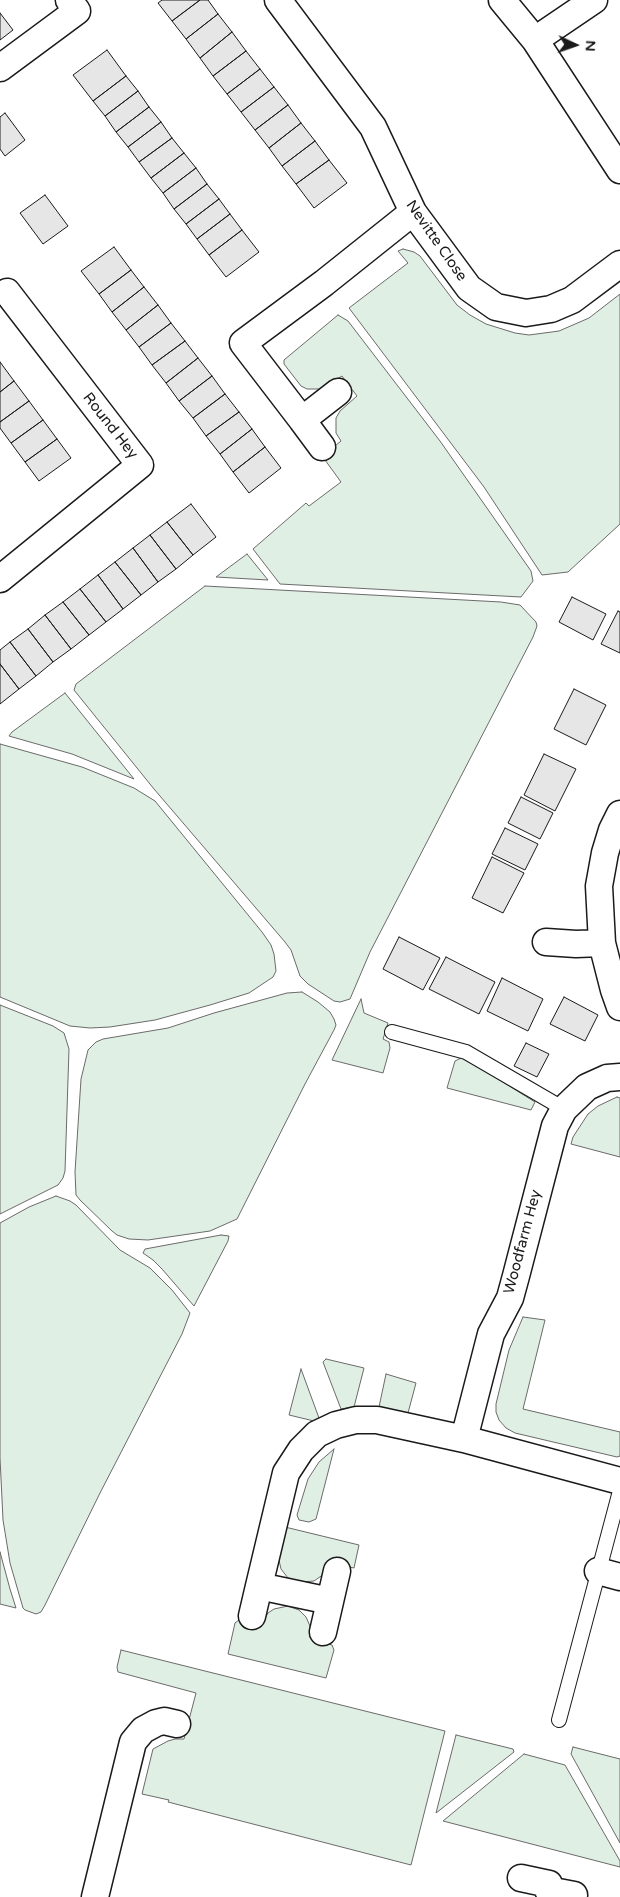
<!DOCTYPE html>
<style>
body{margin:0}
#map{position:relative;width:620px;height:1897px;overflow:hidden;background:#fff;font-family:"Varela Round",sans-serif}
canvas{display:block}
.north{position:absolute;left:550px;top:20px;width:50px;height:50px;-webkit-text-stroke:4px #fff;paint-order:stroke;rotate:93deg;font-size:14px;font-weight:700;line-height:20px;text-align:center;color:#1a1a1a}
.north::after{content:'';display:block;margin:auto;width:18px;height:22px;background:#1a1a1a;clip-path:polygon(50% 0,100% 100%,50% 72%,0 100%)}
</style>
<div id="map">
<canvas width="620" height="1897"></canvas>
<div class="north">N</div>
</div>
<script>
const c = document.querySelector('canvas').getContext('2d');
c.lineJoin = 'round';
function fillPath(path, color) {
  c.fillStyle = color;
  c.fill(path, 'evenodd');
}
function poly(rows) {
  const path = new Path2D();
  for (const r of rows) {
    path.moveTo(r[0], r[1]);
    for (let i = 2; i < r.length; i += 2) path.lineTo(r[i], r[i + 1]);
  }
  return path;
}
function trace(path, color, width, dash) {
  c.strokeStyle = color;
  c.lineWidth = width;
  c.lineCap = dash ? 'butt' : 'round';
  c.setLineDash(dash || []);
  c.stroke(path);
}
function write(font, color, halo, rows, align = 'center') {
  c.font = font + ' "Varela Round",sans-serif';
  c.lineWidth = 4;
  c.setLineDash([]);
  c.textBaseline = 'middle';
  c.strokeStyle = halo;
  c.fillStyle = color;
  for (const [text, x, y, turn = 0] of rows) {
    c.save();
    c.translate(x, y);
    c.rotate((+turn || 0) * Math.PI / 180);
    c.textAlign = isNaN(turn) ? turn : align;
    if (halo) c.strokeText(text, 0, 0);
    c.fillText(text, 0, 0);
    c.restore();
  }
}
const green = poly([
 [403,249,414,252,420,256,457,305,470,315,486,324,515,333,529,335,559,331,589,318,620,294,620,524,568,572,542,575,484,487,349,308,408,263,398,251,403,249],
 [338,315,348,321,440,441,531,571,533,581,521,597,280,584,253,549,306,503,309,506,341,482,325,460,325,454,341,441,336,433,336,418,340,411,357,396,342,376,321,389,307,389,301,386,284,364,284,360,338,315],
 [247,554,268,580,216,577,247,554],
 [205,586,501,602,520,605,536,622,537,626,533,637,370,952,350,999,340,1002,334,1001,308,984,300,976,291,950,285,942,154,789,74,690,76,684,205,586],
 [65,693,134,779,72,754,9,736,12,732,65,693],
 [0,744,82,767,134,788,155,801,262,932,271,945,274,954,276,971,273,977,249,993,210,1005,155,1020,110,1027,90,1028,70,1026,0,997,0,744],
 [302,992,318,1002,330,1012,334,1019,336,1025,334,1030,305,1084,237,1219,210,1231,148,1240,129,1239,117,1235,112,1231,80,1200,76,1195,75,1172,81,1079,88,1050,96,1042,103,1039,168,1028,214,1013,287,993,302,992],
 [361,999,364,1013,388,1023,383,1039,389,1042,390,1048,383,1073,332,1060,361,999],
 [0,1005,53,1026,64,1033,69,1049,65,1171,63,1178,58,1185,0,1214,0,1005],
 [461,1058,466,1059,535,1102,531,1110,447,1088,455,1061,461,1058],
 [617,1097,620,1098,620,1157,571,1144,573,1137,588,1114,598,1106,617,1097],
 [56,1196,70,1201,76,1205,120,1250,150,1268,172,1290,190,1313,182,1334,100,1493,45,1605,41,1612,36,1614,25,1610,23,1608,10,1563,3,1520,0,1458,0,1223,29,1207,56,1196],
 [221,1235,229,1236,228,1241,194,1306,162,1269,153,1260,143,1253,145,1249,221,1235],
 [523,1317,545,1320,523,1409,620,1432,620,1456,617,1457,515,1433,506,1428,499,1420,496,1412,496,1404,509,1350,523,1317],
 [326,1359,364,1368,354,1407,341,1409,323,1362,326,1359],
 [301,1369,319,1418,314,1421,289,1415,301,1369],
 [386,1374,416,1383,408,1413,379,1407,386,1374],
 [334,1449,316,1519,309,1522,299,1520,297,1515,308,1479,319,1462,334,1449],
 [285,1527,359,1545,354,1568,330,1563,324,1574,314,1581,302,1582,288,1578,281,1569,278,1556,285,1527],
 [0,1552,10,1589,16,1608,0,1604,0,1552],
 [288,1606,299,1610,306,1617,310,1626,310,1638,332,1645,334,1650,326,1678,228,1654,235,1623,239,1620,261,1625,268,1613,274,1609,288,1606],
 [121,1650,445,1731,411,1865,168,1802,169,1800,142,1794,153,1749,168,1741,175,1739,184,1739,196,1693,118,1672,117,1667,121,1650],
 [456,1735,513,1749,514,1752,436,1813,456,1735],
 [573,1747,620,1759,620,1843,571,1754,573,1747],
 [524,1754,565,1765,620,1861,620,1867,443,1821,524,1754]
]);
fillPath(green, '#e0efe3');
trace(green, '#6a6a6a', 1);
const building = poly([
 [162,0,200,0,172,21,158,3,162,0],
 [200,0,208,0,218,14,186,39,172,21,200,0],
 [0,13,13,30,0,40,0,13],
 [218,14,232,32,200,58,186,39,218,14],
 [232,32,246,51,213,76,200,58,232,32],
 [107,50,126,76,93,101,73,75,107,50],
 [246,51,260,69,227,94,213,76,246,51],
 [260,69,274,87,241,112,227,94,260,69],
 [126,76,138,91,105,116,93,101,126,76],
 [274,87,288,105,255,130,241,112,274,87],
 [138,91,149,107,116,132,105,116,138,91],
 [288,105,301,123,269,148,255,130,288,105],
 [149,107,161,122,128,147,116,132,149,107],
 [5,113,25,140,5,156,0,149,0,117,5,113],
 [161,122,172,138,139,162,128,147,161,122],
 [301,123,315,141,282,166,269,148,301,123],
 [172,138,184,153,151,178,139,162,172,138],
 [315,141,329,160,296,184,282,166,315,141],
 [184,153,196,168,163,193,151,178,184,153],
 [329,160,347,183,314,208,296,184,329,160],
 [196,168,207,184,174,209,163,193,196,168],
 [207,184,219,199,186,224,174,209,207,184],
 [45,195,68,226,43,244,20,213,45,195],
 [219,199,230,214,197,239,186,224,219,199],
 [230,214,242,230,209,255,197,239,230,214],
 [242,230,259,252,226,277,209,255,242,230],
 [114,247,131,270,99,294,81,271,114,247],
 [131,270,144,287,112,312,99,294,131,270],
 [144,287,158,305,126,330,112,312,144,287],
 [158,305,171,323,139,347,126,330,158,305],
 [171,323,185,341,152,365,139,347,171,323],
 [185,341,198,358,166,383,152,365,185,341],
 [198,358,212,376,179,401,166,383,198,358],
 [0,362,14,381,0,392,0,362],
 [212,376,225,394,193,418,179,401,212,376],
 [14,381,29,401,0,422,0,392,14,381],
 [225,394,239,412,206,436,193,418,225,394],
 [29,401,43,420,11,443,0,428,0,422,29,401],
 [239,412,252,429,220,454,206,436,239,412],
 [43,420,57,439,25,462,11,443,43,420],
 [252,429,265,447,233,472,220,454,252,429],
 [57,439,71,458,39,481,25,462,57,439],
 [265,447,281,468,249,493,233,472,265,447],
 [191,504,216,537,193,555,167,522,191,504],
 [167,522,193,555,176,569,150,535,167,522],
 [150,535,176,569,158,582,133,548,150,535],
 [133,548,158,582,141,595,115,562,133,548],
 [115,562,141,595,123,609,98,575,115,562],
 [98,575,123,609,106,622,80,589,98,575],
 [80,589,106,622,89,635,63,602,80,589],
 [572,597,606,614,593,640,559,622,572,597],
 [63,602,89,635,71,649,45,615,63,602],
 [618,611,620,612,620,653,601,644,618,611],
 [45,615,71,649,53,662,28,629,45,615],
 [28,629,53,662,36,676,10,642,28,629],
 [10,642,36,676,19,689,0,664,0,650,10,642],
 [0,664,19,689,0,704,0,664],
 [574,689,606,705,586,745,554,729,574,689],
 [544,754,576,769,555,811,524,795,544,754],
 [521,797,553,813,540,839,508,823,521,797],
 [505,828,538,844,525,870,492,854,505,828],
 [492,857,524,873,503,913,472,898,492,857],
 [399,937,440,958,423,990,383,969,399,937],
 [446,957,495,982,479,1014,429,989,446,957],
 [502,978,543,999,528,1031,487,1011,502,978],
 [564,997,598,1015,585,1041,550,1024,564,997],
 [526,1043,549,1054,537,1077,514,1066,526,1043]
]);
fillPath(building, '#e6e6e6');
trace(building, '#1a1a1a', 1);
const service = poly([
 [392,1032,466,1052,564,1109],
 [559,1720,620,1491]
]);
const minor = poly([
 [278,0,373,127,413,212,469,288,496,307,526,313,551,309,572,300,620,264],
 [502,0,535,40,620,170],
 [535,40,594,0],
 [0,68,77,11,69,0],
 [302,420,243,343,324,283,413,212],
 [322,447,302,420,338,392],
 [0,579,140,465,7,292],
 [620,814,612,830,605,853,599,886,602,943,614,990,620,1007],
 [546,942,576,944,602,943],
 [464,1439,491,1334,510,1298,516,1276,555,1126,564,1109,587,1087,607,1078,620,1077],
 [598,1571,620,1577],
 [330,1601,259,1586,286,1473,301,1450,317,1434,336,1425,356,1420,377,1420,464,1439,620,1481],
 [252,1616,259,1586],
 [323,1632,337,1571],
 [521,1878,549,1884,548,1890,574,1895],
 [95,1897,133,1742,143,1730,156,1723,164,1721,177,1724]
]);
trace(service, '#1a1a1a', 16);
trace(minor, '#1a1a1a', 29);
trace(service, '#fff', 14);
trace(minor, '#fff', 26);
write('15px', '#1a1a1a', '#fff', [
 ["Nevitte Close",436,241,55],
 ["Round Hey",110,426,52],
 ["Woodfarm Hey",523,1242,-75]
]);
</script>
